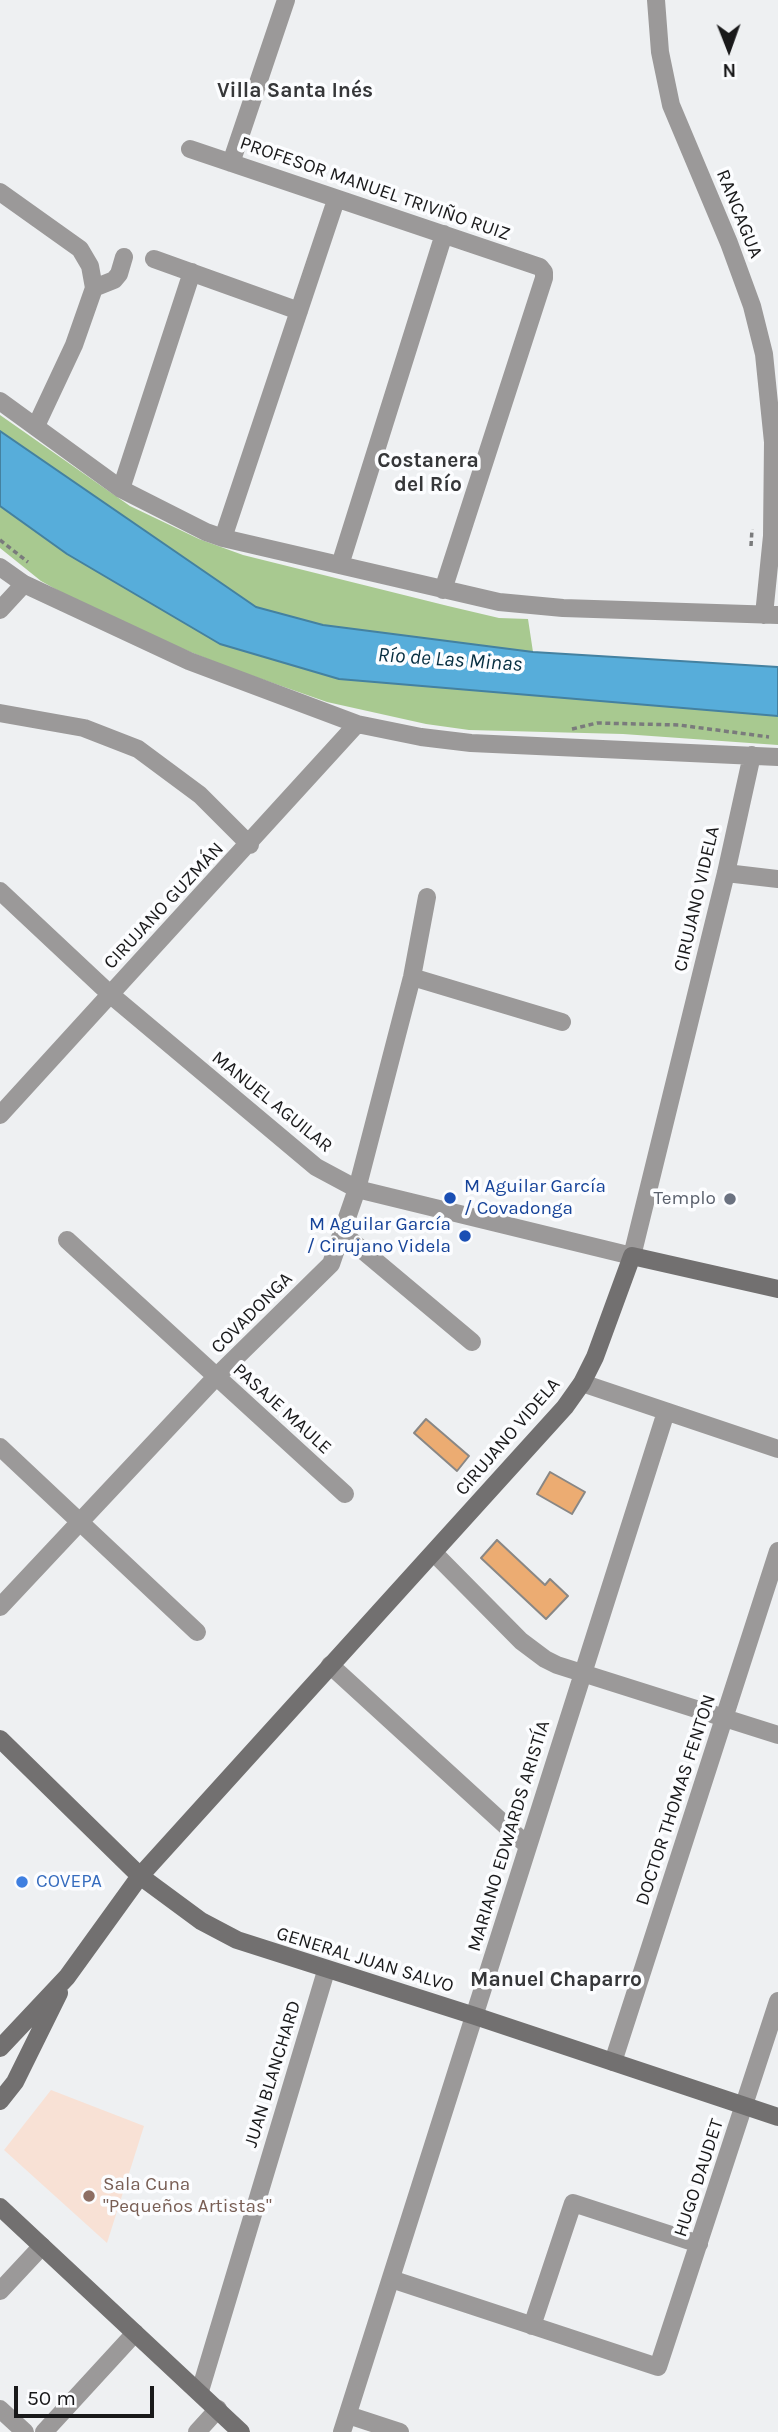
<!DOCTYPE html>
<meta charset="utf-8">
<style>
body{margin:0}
#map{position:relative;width:778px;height:2432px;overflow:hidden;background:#eef0f2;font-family:Karla,sans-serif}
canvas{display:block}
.north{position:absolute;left:694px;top:14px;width:70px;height:70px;-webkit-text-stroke:5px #fcfdff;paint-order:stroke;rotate:179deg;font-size:19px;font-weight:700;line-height:28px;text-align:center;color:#19191a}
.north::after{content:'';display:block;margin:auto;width:24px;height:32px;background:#19191a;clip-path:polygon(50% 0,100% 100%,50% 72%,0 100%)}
.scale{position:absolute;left:14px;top:2386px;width:140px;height:32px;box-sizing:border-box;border:4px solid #19191a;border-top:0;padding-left:9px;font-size:21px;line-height:24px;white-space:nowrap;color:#19191a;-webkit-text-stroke:5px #fcfdff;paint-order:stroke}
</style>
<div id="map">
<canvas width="778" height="2432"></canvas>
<div class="north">N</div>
<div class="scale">50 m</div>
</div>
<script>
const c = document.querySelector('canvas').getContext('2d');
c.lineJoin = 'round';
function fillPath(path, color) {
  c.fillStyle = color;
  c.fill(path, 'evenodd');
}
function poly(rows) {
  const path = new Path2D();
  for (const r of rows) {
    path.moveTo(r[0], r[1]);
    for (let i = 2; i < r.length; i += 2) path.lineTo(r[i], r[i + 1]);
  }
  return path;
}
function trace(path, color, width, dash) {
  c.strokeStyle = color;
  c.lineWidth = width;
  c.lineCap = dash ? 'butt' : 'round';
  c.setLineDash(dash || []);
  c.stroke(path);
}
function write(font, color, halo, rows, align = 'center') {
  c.font = font + ' Karla,sans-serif';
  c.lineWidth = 7;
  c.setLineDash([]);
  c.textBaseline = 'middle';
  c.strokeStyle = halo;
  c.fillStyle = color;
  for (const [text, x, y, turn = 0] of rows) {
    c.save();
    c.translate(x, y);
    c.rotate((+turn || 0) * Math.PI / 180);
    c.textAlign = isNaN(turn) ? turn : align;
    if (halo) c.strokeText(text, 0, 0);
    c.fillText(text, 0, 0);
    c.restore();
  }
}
fillPath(poly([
 [51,2090,144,2126,107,2243,4,2150]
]), '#f8e1d5');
fillPath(poly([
 [0,415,130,506,199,539,243,555,448,606,499,618,528,619,533,652,323,625,256,607,0,431],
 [0,506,67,554,220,644,339,679,778,716,778,745,623,734,469,730,426,724,327,702,230,668,146,634,86,606,41,581,0,548]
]), '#a8c990');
const water = poly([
 [0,431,256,607,323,625,533,652,778,667,778,716,339,679,220,644,67,554,0,506,0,431]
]);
fillPath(water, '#57adda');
trace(water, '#4481a0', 2);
const building = poly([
 [426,1419,469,1456,457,1471,414,1433,426,1419],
 [550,1472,585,1492,572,1514,537,1494,550,1472],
 [497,1540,545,1585,550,1579,568,1596,546,1619,481,1558,497,1540]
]);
fillPath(building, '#ecac72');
trace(building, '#898785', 2);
trace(poly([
 [0,540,28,562],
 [751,546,752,529],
 [572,729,597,723,679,725,769,737]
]), '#7a7b7c', 3.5, [5, 3.5]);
trace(poly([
 [656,0,660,52,671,105,729,243,752,306,764,354,773,442,772,536,764,615],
 [190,149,540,267,544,272,544,278,443,590],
 [231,163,286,0],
 [0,192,80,249,90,266,94,288],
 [154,259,299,311],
 [0,401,121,489,206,532,223,538,499,602,563,608,778,615],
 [36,426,74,345,94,288,114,280,119,274,124,257],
 [121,489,192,272],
 [223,538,336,200],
 [340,565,444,234],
 [0,567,24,584,189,661,357,724,421,737,471,743,778,757],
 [0,610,24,584],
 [0,713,84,728,138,749,200,795,250,845],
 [726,873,778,879],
 [0,891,111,995,316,1167,357,1189,632,1256,726,873,752,755],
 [412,977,562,1022],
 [0,1115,357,724],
 [342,1233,472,1342],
 [67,1240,345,1494],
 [582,1383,778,1449],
 [0,1447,197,1632],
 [434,1553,521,1641,545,1659,557,1665,778,1735],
 [0,1607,215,1378,331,1264,357,1189,412,977,427,897],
 [330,1665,528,1846],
 [613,2062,778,1551],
 [391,2279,658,2367,778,2001],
 [0,2291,42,2246],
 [532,2326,573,2203,699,2244],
 [200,2391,326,1971],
 [0,2409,25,2432],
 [348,2415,400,2432],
 [44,2432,135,2333],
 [197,2432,218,2409],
 [342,2432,666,1412]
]), '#9b9999', 18);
trace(poly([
 [0,1739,140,1876,201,1921,237,1940,475,2016,778,2117],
 [0,2048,67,1977,140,1876,565,1407,582,1383,595,1357,632,1256,778,1289],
 [0,2101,15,2082,59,1993],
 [0,2207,241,2432]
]), '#727070', 18);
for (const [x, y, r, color] of [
 [450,1198,7,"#1a4fb4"],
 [730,1199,7,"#6b7280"],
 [465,1236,7,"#1a4fb4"],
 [22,1882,7,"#3f7fe0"],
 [89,2196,7,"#8d6e63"]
]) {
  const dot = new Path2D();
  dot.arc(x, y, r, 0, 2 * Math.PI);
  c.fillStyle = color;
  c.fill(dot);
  trace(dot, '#fcfdff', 2.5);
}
write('19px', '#19191a', '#fcfdff', [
 ["PROFESOR MANUEL TRIVIÑO RUIZ",375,189,19],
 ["RANCAGUA",739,214,68],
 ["CIRUJANO VIDELA",697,899,-77],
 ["CIRUJANO GUZMÁN",164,906,-47],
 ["MANUEL AGUILAR",272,1102,39],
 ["COVADONGA",252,1313,-45],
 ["PASAJE MAULE",282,1409,42],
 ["CIRUJANO VIDELA",508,1437,-49],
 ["DOCTOR THOMAS FENTON",676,1800,-72],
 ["MARIANO EDWARDS ARISTÍA",509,1836,-73],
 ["GENERAL JUAN SALVO",365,1960,17],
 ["JUAN BLANCHARD",273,2074,-73],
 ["HUGO DAUDET",699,2178,-72]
]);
write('19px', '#164399', '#fcfdff', [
 ["M Aguilar García",464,1187],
 ["/ Covadonga",464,1209],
 ["M Aguilar García",451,1225,"right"],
 ["/ Cirujano Videla",451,1247,"right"]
], 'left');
write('19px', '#5b616d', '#fcfdff', [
 ["Templo",716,1199]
], 'right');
write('19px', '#366cbe', '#fcfdff', [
 ["COVEPA",36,1882]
], 'left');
write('19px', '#785e54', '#fcfdff', [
 ["Sala Cuna",103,2185],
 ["\"Pequeños Artistas\"",103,2207]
], 'left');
write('bold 21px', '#363739', '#fcfdff', [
 ["Villa Santa Inés",295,91],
 ["Costanera",428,461],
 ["del Río",428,485],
 ["Manuel Chaparro",556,1980]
]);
write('italic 21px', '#062e41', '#fcfdff', [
 ["Río de Las Minas",450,660,4]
]);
</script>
